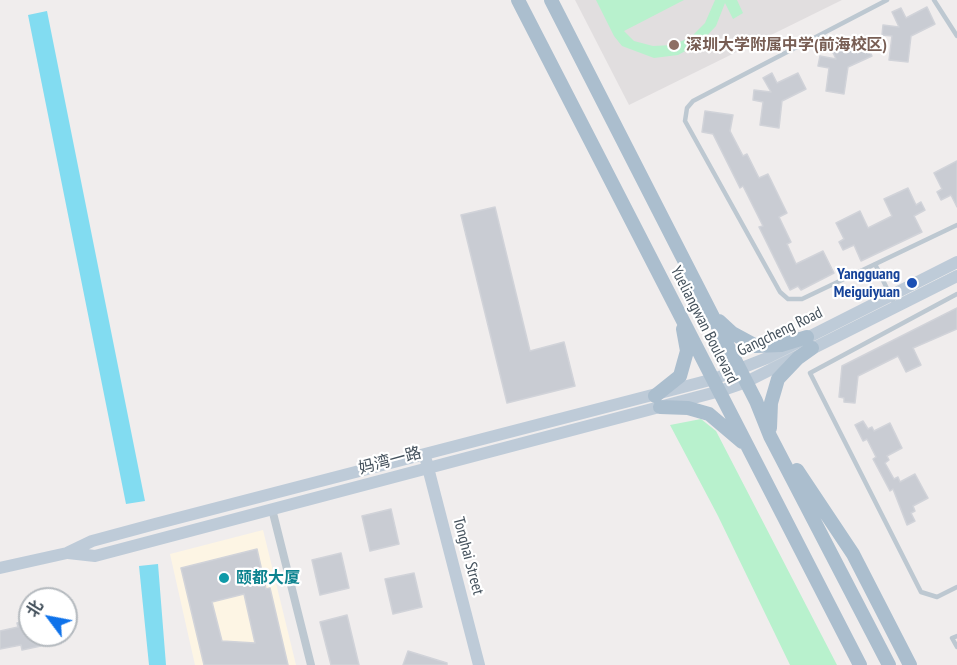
<!DOCTYPE html>
<meta charset="utf-8">
<style>
body{margin:0}
#map{position:relative;width:957px;height:665px;overflow:hidden;background:#f0eded;font-family:"PT Sans Narrow","Noto Sans SC",sans-serif}
canvas{display:block}
.north{position:absolute;left:18px;top:587px;width:60px;height:60px;box-sizing:border-box;background:#fff;border:2px solid #b4b9be;border-radius:50%;rotate:302deg;font-size:16px;font-weight:700;line-height:24px;text-align:center;color:#44515c}
.north::after{content:'';display:block;margin:auto;width:21px;height:27px;background:#0e72ea;clip-path:polygon(50% 0,100% 100%,50% 72%,0 100%)}
</style>
<div id="map">
<canvas width="957" height="665"></canvas>
<div class="north">北</div>
</div>
<script>
const c = document.querySelector('canvas').getContext('2d');
c.lineJoin = 'round';
function fillPath(path, color) {
  c.fillStyle = color;
  c.fill(path, 'evenodd');
}
function poly(rows) {
  const path = new Path2D();
  for (const r of rows) {
    path.moveTo(r[0], r[1]);
    for (let i = 2; i < r.length; i += 2) path.lineTo(r[i], r[i + 1]);
  }
  return path;
}
function trace(path, color, width, dash) {
  c.strokeStyle = color;
  c.lineWidth = width;
  c.lineCap = dash ? 'butt' : 'round';
  c.setLineDash(dash || []);
  c.stroke(path);
}
function write(font, color, halo, rows, align = 'center') {
  c.font = font + ' "PT Sans Narrow","Noto Sans SC",sans-serif';
  c.lineWidth = 4.5;
  c.setLineDash([]);
  c.textBaseline = 'middle';
  c.strokeStyle = halo;
  c.fillStyle = color;
  for (const [text, x, y, turn = 0] of rows) {
    c.save();
    c.translate(x, y);
    c.rotate((+turn || 0) * Math.PI / 180);
    c.textAlign = isNaN(turn) ? turn : align;
    if (halo) c.strokeText(text, 0, 0);
    c.fillText(text, 0, 0);
    c.restore();
  }
}
fillPath(poly([
 [263,530,296,665,195,665,170,554]
]), '#fdf5e4');
fillPath(poly([
 [575,0,842,0,629,105]
]), '#e1dedf');
fillPath(poly([
 [596,0,684,0,624,31,634,41,653,46,673,45,691,37,705,23,715,0,737,0,743,13,733,19,725,3,716,26,700,43,678,55,654,58,622,46,614,36],
 [701,419,716,431,837,665,790,665,718,516,670,425]
]), '#b8f1cd');
fillPath(poly([
 [47,11,145,501,126,504,28,15],
 [158,564,166,665,149,665,139,566]
]), '#82dcf1');
const building = poly([
 [927,7,935,24,911,36,908,62,889,60,892,36,882,35,883,25,899,27,892,12,901,8,906,18,927,7],
 [838,39,842,49,864,39,872,56,848,67,844,94,826,91,829,68,818,66,820,56,836,59,829,44,838,39],
 [772,73,777,83,798,73,806,89,782,101,779,128,760,125,763,102,753,100,754,90,771,92,763,78,772,73],
 [705,111,733,115,730,131,743,156,747,154,759,178,768,174,787,213,779,217,791,242,787,244,796,264,823,251,834,273,801,290,798,286,790,290,759,227,763,226,743,186,740,188,713,134,702,132,705,111],
 [957,161,957,207,951,195,941,200,937,192,942,189,934,173,957,161],
 [908,188,916,205,921,202,925,210,914,216,922,232,861,261,854,245,843,250,839,242,844,239,836,223,860,211,868,228,892,216,884,199,908,188],
 [495,207,530,351,564,342,575,386,507,403,461,215,495,207],
 [957,308,957,329,913,348,921,365,906,372,898,356,858,376,855,403,844,402,844,398,839,397,842,366,957,308],
 [863,421,868,429,872,427,874,431,890,423,902,448,887,456,889,460,885,463,894,479,898,477,900,482,915,474,928,498,913,506,915,511,911,513,915,521,907,525,893,489,890,491,873,459,876,457,867,439,863,441,855,425,863,421],
 [391,509,399,544,370,551,362,516,391,509],
 [257,549,266,589,270,588,288,665,204,665,181,568,257,549],
 [244,594,255,643,222,641,212,602,244,594],
 [341,553,349,588,320,595,312,560,341,553],
 [414,573,422,607,393,614,385,579,414,573],
 [347,615,359,665,331,665,320,622,347,615],
 [30,620,30,635,53,635,55,643,22,650,21,645,0,649,0,631,18,627,17,623,30,620],
 [408,651,447,663,447,665,403,665,408,651]
]);
fillPath(building, '#c9ccd3');
trace(building, '#d1d3d9', 1.5);
trace(poly([
 [887,0,693,101,687,108,685,121,780,292,788,299,802,299,957,225],
 [934,0,957,36],
 [875,264,896,307],
 [957,294,810,373,921,592,937,597,957,587],
 [957,636,952,638,957,647]
]), '#bdc8d1', 4.5);
trace(poly([
 [272,509,311,665]
]), '#bdc8d1', 8);
trace(poly([
 [426,460,479,665],
 [68,553,95,556,720,391,746,382,957,276],
 [0,568,67,553,92,541,155,524,714,379,767,358,957,262]
]), '#becbd8', 12);
trace(poly([
 [518,0,860,665],
 [551,0,756,401,770,436,889,665],
 [719,321,732,333,756,346,781,345,807,337],
 [655,396,680,376,687,351,683,329],
 [660,407,688,408,709,414,742,442],
 [770,428,771,403,778,379,798,358,812,348],
 [797,470,853,554,910,665]
]), '#abbece', 14);
for (const [x, y, r, color] of [
 [674,45,6,"#8d6e63"],
 [912,283,6,"#1a4fb4"],
 [224,578,6,"#0f9aa8"]
]) {
  const dot = new Path2D();
  dot.arc(x, y, r, 0, 2 * Math.PI);
  c.fillStyle = color;
  c.fill(dot);
  trace(dot, '#fff', 2);
}
write('bold 16px', '#785e54', '#fff', [
 ["深圳大学附属中学(前海校区)",686,45]
], 'left');
write('bold 16px', '#164399', '#fff', [
 ["Yangguang",900,274],
 ["Meiguiyuan",900,292]
], 'right');
write('16px', '#44515c', '#fff', [
 ["Yueliangwan Boulevard",704,325,63],
 ["Gangcheng Road",780,332,-26],
 ["妈湾一路",390,461,-15],
 ["Tonghai Street",468,556,75]
]);
write('bold 16px', '#0d838f', '#fff', [
 ["颐都大厦",236,578]
], 'left');
</script>
